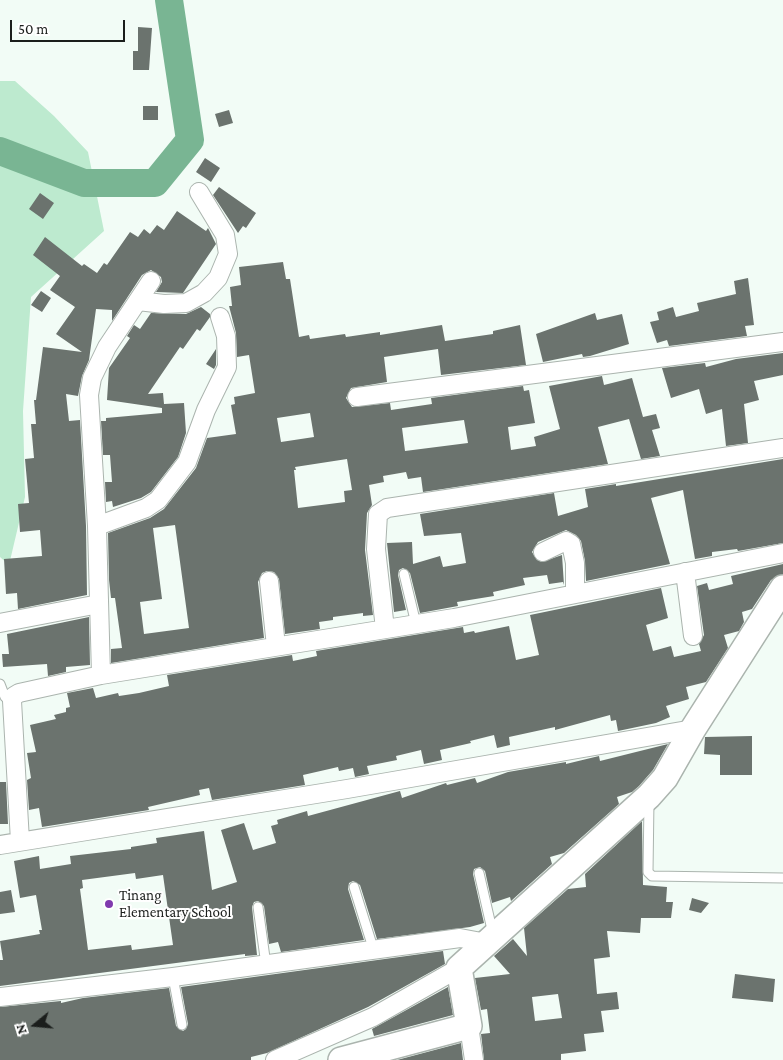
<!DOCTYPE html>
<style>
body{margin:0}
#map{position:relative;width:783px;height:1060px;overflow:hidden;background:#f2fcf6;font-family:"Crimson Pro",serif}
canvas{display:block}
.north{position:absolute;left:10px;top:1000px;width:50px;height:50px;-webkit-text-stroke:4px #fff;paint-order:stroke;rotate:253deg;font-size:14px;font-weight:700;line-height:20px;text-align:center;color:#1b1e1c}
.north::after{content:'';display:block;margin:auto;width:18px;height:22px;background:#1b1e1c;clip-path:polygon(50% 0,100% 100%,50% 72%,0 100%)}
.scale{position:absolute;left:10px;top:20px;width:115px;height:22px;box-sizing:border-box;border:2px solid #1b1e1c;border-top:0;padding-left:6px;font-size:15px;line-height:18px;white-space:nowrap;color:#1b1e1c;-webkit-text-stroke:4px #fff;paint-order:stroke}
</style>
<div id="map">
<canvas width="783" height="1060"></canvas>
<div class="north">N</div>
<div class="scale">50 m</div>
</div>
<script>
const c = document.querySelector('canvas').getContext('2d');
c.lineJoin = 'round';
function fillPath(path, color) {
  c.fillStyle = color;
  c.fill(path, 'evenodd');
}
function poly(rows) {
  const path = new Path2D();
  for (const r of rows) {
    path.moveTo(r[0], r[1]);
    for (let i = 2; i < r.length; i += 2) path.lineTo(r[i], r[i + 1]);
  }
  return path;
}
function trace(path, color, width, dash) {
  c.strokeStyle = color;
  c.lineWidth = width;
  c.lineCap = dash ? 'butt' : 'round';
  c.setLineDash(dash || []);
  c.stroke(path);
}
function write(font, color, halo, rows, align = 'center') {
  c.font = font + ' "Crimson Pro",serif';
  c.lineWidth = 4;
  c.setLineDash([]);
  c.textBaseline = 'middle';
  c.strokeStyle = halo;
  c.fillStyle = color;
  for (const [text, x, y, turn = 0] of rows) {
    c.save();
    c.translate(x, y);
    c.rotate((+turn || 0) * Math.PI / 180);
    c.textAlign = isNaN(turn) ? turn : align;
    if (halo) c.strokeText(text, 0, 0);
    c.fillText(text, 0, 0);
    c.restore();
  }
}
fillPath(poly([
 [0,81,15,81,54,116,88,152,104,231,31,297,23,411,25,497,9,565,0,557]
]), '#bdeacf');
trace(poly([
 [0,151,84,183,155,183,190,140,169,0]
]), '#79b593', 28);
fillPath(poly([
 [138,27,152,28,149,70,133,70,133,51,138,51],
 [143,106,158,106,158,120,143,120],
 [229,110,233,123,219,127,215,114],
 [205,158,220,168,211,182,196,172],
 [219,187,256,213,246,228,243,226,238,233,213,195],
 [40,193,54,203,43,219,29,209],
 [177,211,206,231,208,228,216,244,183,293,156,292,162,282,161,277,151,270,142,275,112,321,112,310,96,309,89,360,82,376,78,396,66,394,69,421,80,420,86,526,87,595,18,609,17,593,6,594,4,559,42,556,40,530,20,532,18,504,29,503,25,459,34,458,31,424,36,424,34,400,36,400,43,347,82,352,56,334,75,307,50,290,60,276,33,255,45,237,82,266,84,264,97,273,104,263,107,265,130,232,138,237,144,229,150,234,157,225,164,230],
 [283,262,286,279,290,279,299,337,309,335,310,339,345,334,346,337,380,332,380,335,442,325,445,341,493,334,493,331,520,325,526,365,441,375,438,349,384,357,387,382,351,388,346,398,352,407,390,403,391,410,432,404,431,398,523,386,524,391,529,390,535,423,508,427,511,450,536,446,534,437,560,429,549,386,602,376,604,385,632,378,643,417,656,414,660,428,652,430,660,456,641,459,629,419,598,427,608,464,423,492,421,477,408,479,406,472,383,476,384,482,369,485,372,505,367,513,365,550,373,615,363,616,363,613,333,617,333,620,319,622,320,629,285,634,279,579,274,572,267,571,262,573,258,582,264,638,111,663,111,649,122,648,115,598,111,598,109,580,108,533,150,518,164,509,196,468,207,438,236,434,231,405,235,404,234,397,255,393,249,355,237,357,236,333,229,306,232,306,230,287,241,285,239,267],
 [310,413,314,437,281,442,277,418],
 [464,420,468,443,405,451,402,428],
 [347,459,352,490,344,491,345,502,298,508,294,470,296,470,295,467],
 [175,525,189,628,144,634,140,602,162,599,153,528],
 [748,278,754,325,745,326,747,336,669,346,667,340,657,343,650,322,659,320,657,312,673,307,676,317,699,311,697,303,736,294,734,281],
 [41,291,51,298,42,312,31,305],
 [201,307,210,314,210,317,200,331,197,329,183,349,180,347,148,394,163,393,164,404,184,403,186,433,178,457,151,492,141,498,113,507,112,501,106,502,105,482,112,482,110,455,103,455,101,421,106,421,106,418,162,413,162,408,107,400,109,368,130,338,127,336,134,325,140,329,151,313,186,314],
 [595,313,597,320,622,314,629,344,590,356,583,357,582,354,543,362,536,334],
 [216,349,216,365,214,369,206,364],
 [783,353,783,375,754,381,759,400,744,404,748,443,726,446,722,409,706,414,699,389,671,398,662,368,705,363,706,367,736,359],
 [783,459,783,543,738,551,737,549,712,552,712,556,695,559,683,490,651,498,670,564,586,581,585,561,581,541,576,535,566,530,538,542,532,552,537,560,542,562,562,555,564,585,563,582,549,584,547,575,523,578,525,585,493,592,494,596,457,602,458,606,420,613,410,573,403,568,399,570,398,575,406,610,394,612,387,543,412,542,413,564,440,556,443,567,466,563,461,533,424,536,420,514,554,493,558,516,588,507,585,489,616,484,616,486],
 [783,564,783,574,771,580,752,609,742,612,744,622,739,631,724,635,728,648,706,682,686,687,689,699,666,706,670,717,656,723,618,731,616,720,611,721,610,715,555,730,555,727,509,737,510,745,497,748,494,735,470,741,471,743,440,750,442,760,424,764,421,750,396,756,397,760,367,766,369,774,355,777,353,768,339,771,338,767,303,775,305,785,212,800,209,788,199,790,200,795,148,807,149,810,42,827,39,808,29,810,27,780,31,778,27,753,36,752,30,725,56,719,54,715,66,712,66,708,70,707,67,693,93,688,96,698,118,693,119,696,139,693,169,686,167,675,292,655,293,661,317,656,316,651,463,627,464,633,474,631,475,633,509,626,516,660,539,655,530,615,661,588,668,618,646,625,653,651,671,646,674,657,701,651,699,644,704,635,697,586,707,583,709,590,733,584,731,576],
 [89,617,90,665,66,667,66,672,48,676,47,664,3,667,2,654,9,654,7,634],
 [752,736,752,775,720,775,720,755,704,754,705,737],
 [668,744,653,770,639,786,632,792,617,797,619,804,564,853,550,857,552,864,511,901,510,897,492,903,485,871,480,867,474,869,473,874,484,923,470,927,377,939,360,885,353,881,349,883,348,889,364,940,281,952,278,942,269,944,264,906,258,901,254,902,252,907,257,955,245,956,245,954,0,986,0,960,3,960,0,941,40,934,39,930,42,930,36,895,20,898,14,861,39,856,40,869,71,864,70,856,131,849,131,847,157,843,156,838,204,831,212,890,237,882,221,830,244,823,253,850,276,843,271,826,278,824,277,820,307,811,308,816,400,791,402,798,446,783,447,785,475,778,477,783,508,772,566,762,566,764,599,756,600,761],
 [135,873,136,879,163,875,173,945,132,950,131,945,88,950,80,889,83,888,82,880],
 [0,782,6,782,8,824,0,824],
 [642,821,643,885,667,887,666,902,673,902,671,918,641,918,640,933,607,931,610,957,594,959,597,994,617,992,619,1009,601,1011,604,1032,584,1034,586,1051,561,1054,561,1060,484,1060,481,1034,490,1033,487,1009,481,1010,475,978,510,974,494,956,513,939,527,956,524,928,568,889,586,887,585,874],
 [558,994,562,1018,535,1021,532,997],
 [11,890,15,912,0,914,0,892],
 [692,898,709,903,701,913,689,910],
 [443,951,445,964,368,1007,267,1053,251,1057,251,1060,0,1060,0,1007,61,1001,61,1003,83,998,169,988,176,1026,183,1031,186,1029,188,1024,181,987],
 [735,974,775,979,773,1002,732,998],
 [448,987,453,1015,374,1036,372,1029],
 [461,1043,463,1060,397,1060]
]), '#6b736e');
const lane = poly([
 [404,574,416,624],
 [0,684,5,697,12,701],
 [649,801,648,872,652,876,783,878],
 [479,873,493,934],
 [354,887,374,951],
 [258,907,266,965],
 [173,977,182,1025]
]);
const street = poly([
 [138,301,164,304,186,303,204,293,218,278,228,254,225,235,199,192],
 [357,397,783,342],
 [97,526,146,508,158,500,187,462,206,410,227,367,226,336,220,317],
 [543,552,566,541,571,544,575,563,575,593],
 [685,572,693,636],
 [269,581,276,646],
 [0,623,99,604],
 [385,629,376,549,378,514,387,508,783,448],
 [101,675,97,526,89,395,92,378,107,347,151,281],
 [20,841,12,701,14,696,19,693,101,675,454,618,783,553],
 [0,845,347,789,693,729],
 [0,997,173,977,460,938,487,943],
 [469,1026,474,1060],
 [275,1060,373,1017,459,968]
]);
const secondary = poly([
 [341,1060,469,1026,459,968,649,796,665,778,693,729,783,588]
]);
trace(lane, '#abb4ae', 11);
trace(street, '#abb4ae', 20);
trace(secondary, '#abb4ae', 28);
trace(lane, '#fff', 9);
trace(street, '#fff', 18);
trace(secondary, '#fff', 25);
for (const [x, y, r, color] of [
 [109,904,5,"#803aae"]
]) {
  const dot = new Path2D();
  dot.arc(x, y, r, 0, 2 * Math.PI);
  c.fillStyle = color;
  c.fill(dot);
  trace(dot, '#fff', 2);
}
write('15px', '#1b1e1c', '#fff', [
 ["Tinang",119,895],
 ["Elementary School",119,912]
], 'left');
</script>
